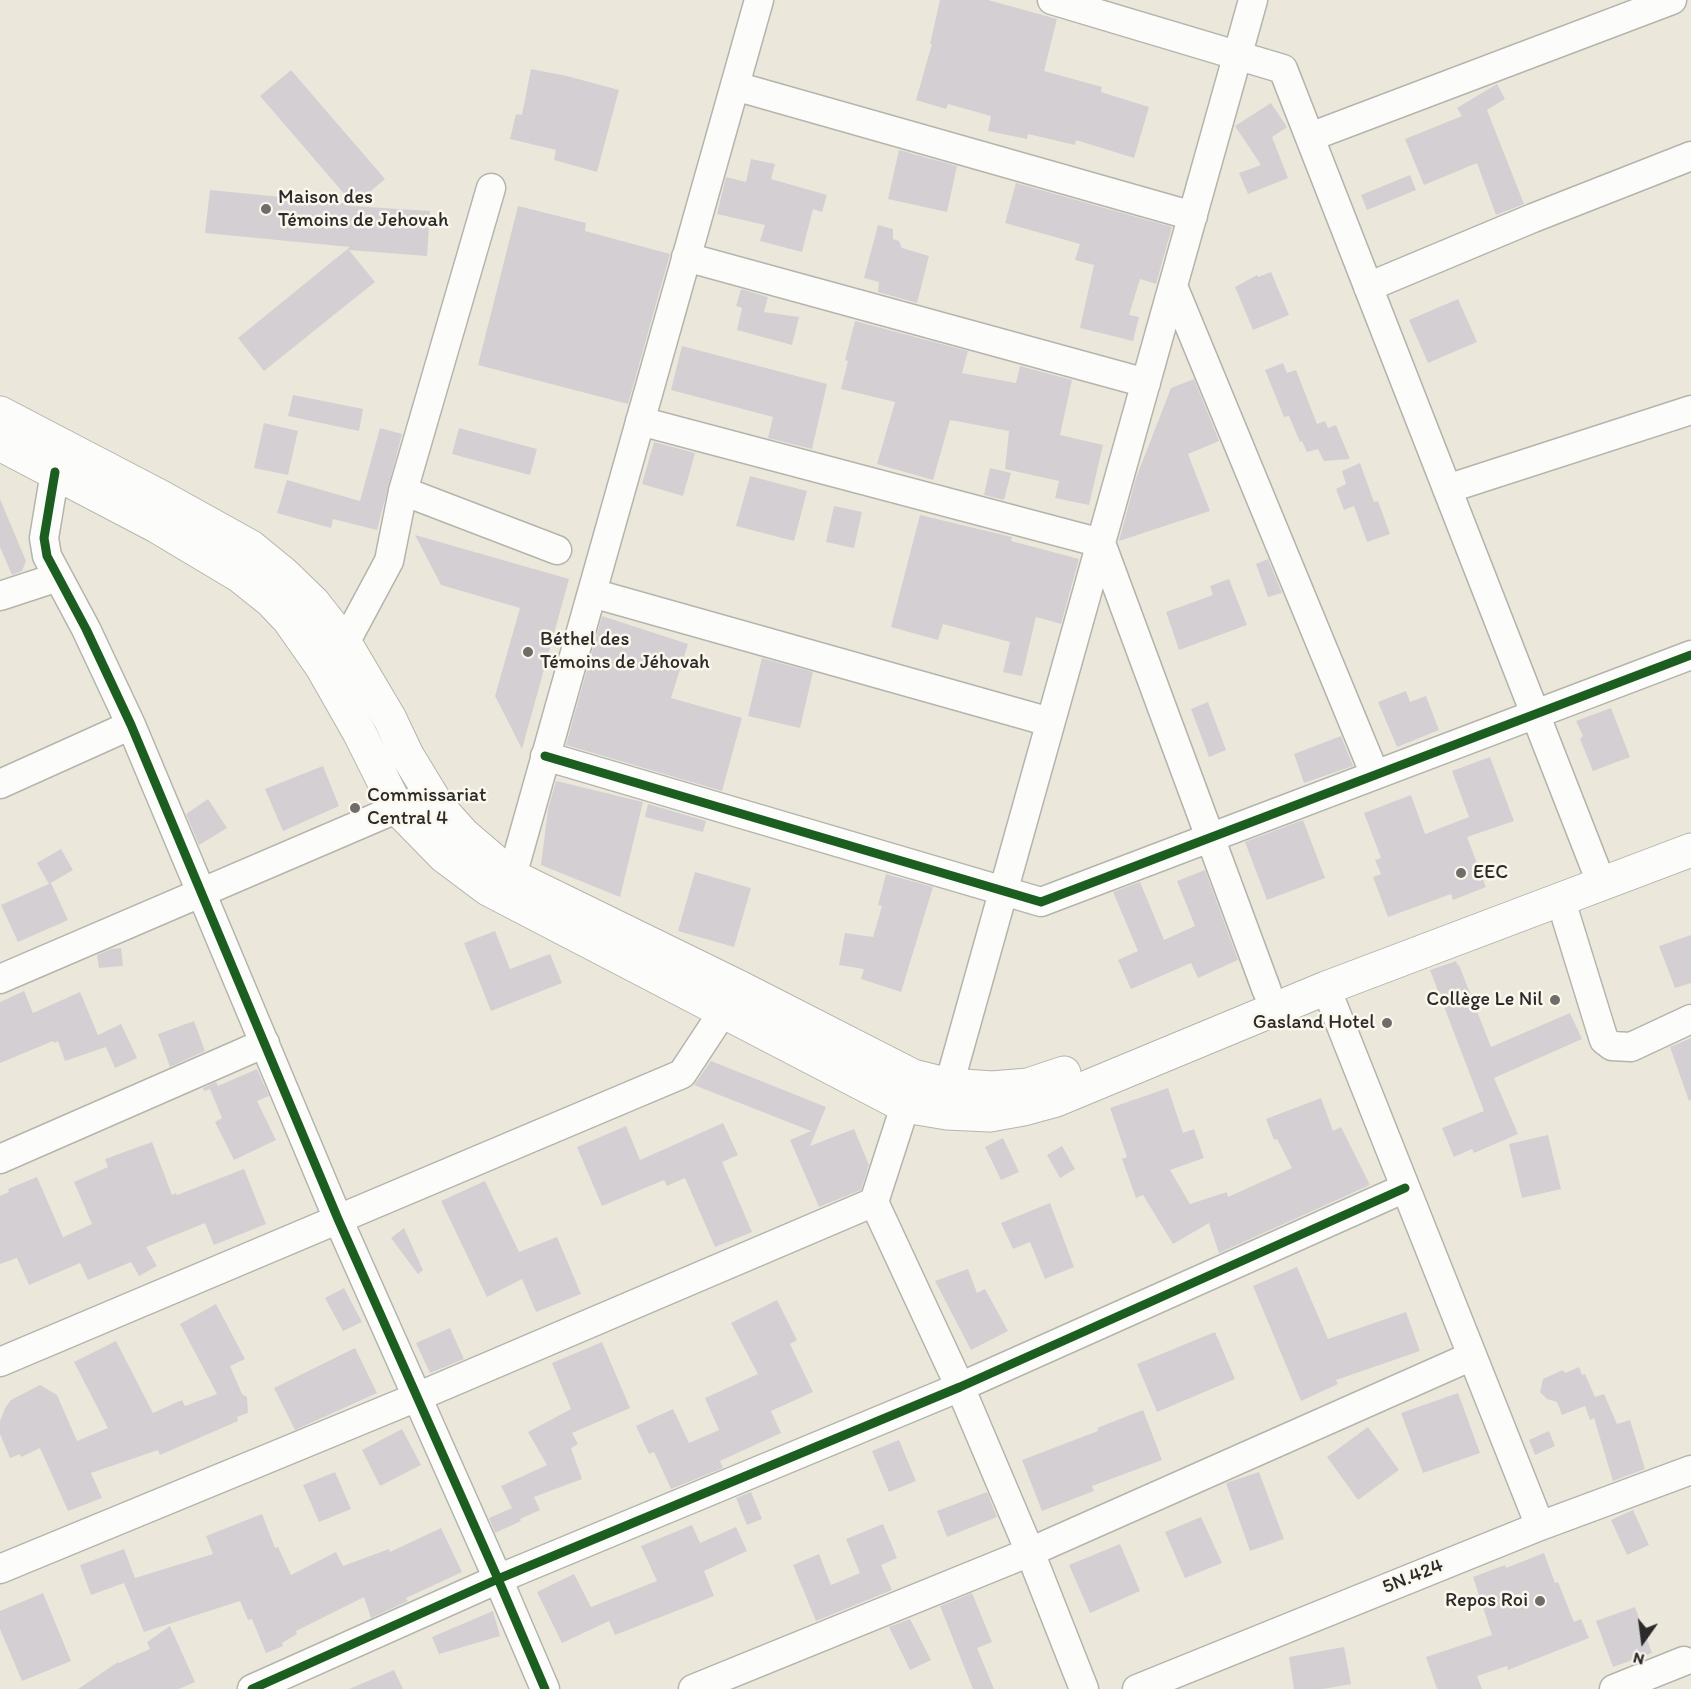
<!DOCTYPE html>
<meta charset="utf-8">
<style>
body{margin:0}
#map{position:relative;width:1691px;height:1689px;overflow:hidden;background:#ebe8db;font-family:Itim,sans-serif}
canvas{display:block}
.north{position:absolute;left:1613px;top:1611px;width:60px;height:60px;-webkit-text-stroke:4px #fbf7ec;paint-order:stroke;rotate:194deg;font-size:16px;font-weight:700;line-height:24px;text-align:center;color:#2b2b2b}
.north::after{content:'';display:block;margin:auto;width:21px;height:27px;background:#2b2b2b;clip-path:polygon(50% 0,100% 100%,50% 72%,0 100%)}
</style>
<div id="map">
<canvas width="1691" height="1689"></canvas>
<div class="north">N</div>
</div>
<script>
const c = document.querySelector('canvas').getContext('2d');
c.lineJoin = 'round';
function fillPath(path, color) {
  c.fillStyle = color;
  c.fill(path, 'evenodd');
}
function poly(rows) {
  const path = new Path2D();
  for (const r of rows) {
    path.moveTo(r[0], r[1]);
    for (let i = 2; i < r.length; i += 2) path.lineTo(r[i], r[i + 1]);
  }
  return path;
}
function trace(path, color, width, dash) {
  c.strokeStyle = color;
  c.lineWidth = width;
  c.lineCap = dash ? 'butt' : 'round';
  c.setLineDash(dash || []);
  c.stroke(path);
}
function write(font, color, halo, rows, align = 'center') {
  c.font = font + ' Itim,sans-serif';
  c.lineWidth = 5;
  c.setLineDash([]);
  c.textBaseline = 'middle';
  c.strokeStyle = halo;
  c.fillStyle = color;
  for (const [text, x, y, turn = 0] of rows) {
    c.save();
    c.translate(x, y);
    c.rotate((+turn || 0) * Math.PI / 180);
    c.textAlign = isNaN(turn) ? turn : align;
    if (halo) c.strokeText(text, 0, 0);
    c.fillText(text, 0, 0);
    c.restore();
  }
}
fillPath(poly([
 [940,0,988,0,1057,19,1044,71,1102,87,1101,92,1149,107,1134,158,1076,140,1075,145,1028,134,1027,139,988,131,991,116,948,104,946,109,916,100,932,44,930,44],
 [531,69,567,76,619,90,597,172,554,160,556,150,510,139,516,114,522,115],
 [291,70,385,179,353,206,430,211,427,256,349,250,375,282,264,371,238,338,350,247,205,233,210,190,353,204,260,96],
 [1497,84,1505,99,1487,110,1524,204,1496,215,1477,163,1424,185,1405,139,1462,116,1457,108],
 [1271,103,1287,127,1272,137,1288,178,1248,194,1239,173,1261,165,1235,126],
 [899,150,957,166,947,212,888,199],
 [751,159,775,164,771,179,827,195,822,212,813,209,802,252,760,241,765,225,717,214,726,177,746,182],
 [1410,175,1416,190,1367,210,1361,195],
 [1016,183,1172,227,1156,284,1140,279,1129,315,1139,317,1133,341,1080,328,1094,265,1075,260,1080,244,1005,223],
 [518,206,586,223,585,231,670,254,628,404,478,365],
 [878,225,893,229,893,239,899,241,902,248,929,256,917,303,878,292,879,282,864,278],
 [1271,272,1289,315,1253,330,1235,287,1257,275,1258,277],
 [741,289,768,297,764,312,799,317,792,345,737,330,742,308,736,306],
 [1458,299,1477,342,1428,363,1409,320],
 [855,321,968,351,962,373,1016,383,1020,366,1072,380,1060,435,1103,445,1089,505,1055,498,1059,481,1005,469,1009,431,950,420,933,480,877,464,895,402,841,389,848,361,845,360],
 [682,346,827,384,812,449,768,438,773,417,671,390],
 [1283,363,1287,373,1296,370,1317,424,1325,421,1328,428,1336,425,1350,459,1324,461,1318,449,1307,452,1302,441,1300,442,1289,416,1284,417,1265,370],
 [1194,379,1219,441,1188,454,1210,511,1119,541,1136,478,1171,388],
 [293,395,363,409,359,431,288,416],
 [264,423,298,431,288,475,254,468],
 [380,428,402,434,377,530,333,519,331,528,277,513,287,480,360,501],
 [459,428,537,449,530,475,452,454],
 [654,442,695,453,683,496,642,484],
 [1360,463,1374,502,1378,501,1390,534,1367,542,1354,506,1344,510,1336,489,1346,484,1342,471],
 [990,468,1011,473,1004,500,984,495],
 [750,476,807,491,794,541,736,526],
 [0,499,26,561,22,571,12,575,0,547],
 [834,506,862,512,854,548,826,542],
 [920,515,1012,537,1011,541,1079,559,1061,624,1036,617,1022,676,1003,672,1010,642,943,624,938,640,891,627],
 [415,535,569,579,522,749,495,696,520,608,441,585],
 [1268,559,1282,593,1268,597,1256,564],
 [1229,579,1247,625,1179,650,1166,612,1213,595,1210,586],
 [602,616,688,644,671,698,742,718,722,791,566,745],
 [762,658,813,672,800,728,748,716],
 [1406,691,1410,702,1426,696,1439,730,1397,747,1378,702],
 [1208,702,1226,750,1209,757,1191,709],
 [1611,708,1630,757,1593,771,1580,739,1583,736,1576,721],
 [1341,736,1353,766,1304,783,1294,754],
 [1490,757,1514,821,1467,837,1486,887,1453,900,1451,894,1388,917,1373,877,1381,874,1375,860,1381,858,1364,813,1411,795,1425,834,1469,817,1452,771],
 [323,766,339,806,283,831,265,789],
 [556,781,643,802,620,897,541,865,548,809],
 [208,799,227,828,199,845,186,814],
 [648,804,706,821,703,832,645,817],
 [1303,820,1325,878,1267,900,1245,842],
 [61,849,73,870,49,884,37,863],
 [1205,870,1238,960,1198,978,1191,963,1131,989,1118,960,1138,951,1113,892,1140,882,1164,940,1195,926,1177,881],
 [695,872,751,888,734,947,678,931],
 [886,874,933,887,901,992,861,979,864,969,839,965,845,933,873,937,882,906,878,905],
 [51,883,68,920,18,942,1,905],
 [495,931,510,969,550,954,562,983,491,1011,464,943],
 [1691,935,1691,983,1675,988,1659,946],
 [121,948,123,966,99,968,97,955,111,949],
 [1456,961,1458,966,1459,965,1491,1047,1570,1013,1582,1039,1494,1078,1518,1134,1474,1153,1472,1149,1454,1157,1442,1128,1484,1111,1430,970],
 [24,991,33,1013,80,992,98,1035,121,1024,137,1058,115,1068,106,1047,65,1061,58,1041,54,1043,53,1041,0,1063,0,1002],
 [194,1021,205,1051,170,1067,158,1034],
 [1691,1038,1691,1100,1689,1101,1670,1047],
 [711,1061,826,1107,810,1146,854,1129,869,1165,861,1190,819,1207,790,1140,811,1131,694,1085],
 [257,1069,269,1096,257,1101,276,1140,234,1160,215,1122,222,1118,210,1089,204,1091,203,1088,216,1082,218,1086],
 [1168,1088,1183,1133,1194,1129,1204,1158,1170,1170,1190,1204,1227,1192,1228,1197,1292,1168,1277,1139,1274,1140,1266,1119,1321,1098,1333,1131,1341,1127,1370,1185,1219,1253,1209,1223,1173,1244,1143,1195,1136,1198,1122,1159,1127,1157,1110,1108],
 [723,1123,738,1155,722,1162,752,1232,715,1247,685,1178,667,1186,664,1180,602,1206,577,1147,626,1126,640,1160],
 [1548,1135,1561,1189,1522,1198,1509,1144],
 [1003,1138,1019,1172,1001,1180,985,1147],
 [152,1142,172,1195,176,1193,177,1195,244,1169,266,1224,214,1245,205,1223,146,1247,157,1266,139,1276,131,1262,88,1280,80,1263,29,1285,17,1258,0,1264,0,1196,9,1192,8,1189,37,1177,63,1237,92,1224,74,1182,108,1167,105,1159],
 [1062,1146,1075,1169,1060,1178,1047,1155],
 [485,1181,519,1252,557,1237,581,1294,536,1312,522,1279,487,1297,441,1201],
 [1050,1203,1074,1267,1045,1279,1030,1242,1013,1249,1001,1223],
 [404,1228,423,1270,418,1274,391,1238],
 [1297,1267,1328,1339,1406,1312,1420,1351,1336,1380,1338,1384,1301,1401,1253,1286],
 [968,1269,977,1293,985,1289,1008,1331,971,1350,935,1281],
 [344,1288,362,1322,343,1331,325,1298],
 [777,1300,797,1340,790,1344,813,1392,771,1411,781,1433,720,1461,723,1468,671,1489,654,1452,649,1454,636,1426,673,1409,689,1443,719,1430,705,1398,758,1374,731,1323],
 [216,1304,245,1359,230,1366,242,1394,247,1397,248,1413,237,1417,238,1421,160,1455,158,1450,91,1473,102,1498,68,1511,40,1448,21,1457,20,1454,10,1458,0,1434,0,1421,5,1408,11,1400,40,1385,57,1395,77,1441,108,1428,74,1362,116,1341,153,1413,182,1400,185,1406,217,1394,180,1324],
 [450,1328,464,1359,430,1373,416,1343],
 [1215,1332,1235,1379,1157,1412,1137,1364],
 [602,1342,630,1408,572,1433,578,1444,571,1448,582,1479,534,1497,540,1510,520,1519,521,1521,495,1533,489,1518,512,1508,501,1486,547,1465,528,1432,571,1409,552,1363],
 [355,1348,377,1393,295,1430,274,1388],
 [1579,1367,1582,1375,1585,1374,1595,1397,1604,1394,1617,1424,1630,1420,1645,1469,1613,1481,1594,1418,1590,1420,1585,1406,1562,1415,1557,1402,1547,1399,1540,1392,1543,1379,1563,1370,1565,1373],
 [1458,1393,1480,1453,1423,1473,1401,1413],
 [1143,1410,1162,1460,1092,1486,1094,1491,1042,1511,1022,1460,1098,1431,1097,1428],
 [1368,1427,1399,1470,1358,1500,1327,1457],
 [402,1429,421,1465,380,1486,362,1450],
 [1549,1431,1555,1446,1535,1455,1529,1440],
 [899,1440,916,1481,889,1492,872,1451],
 [335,1472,351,1509,319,1522,303,1485],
 [1259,1472,1284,1539,1250,1551,1226,1483],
 [751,1492,762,1519,747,1525,736,1498],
 [987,1492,997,1517,947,1537,937,1511],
 [1633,1510,1649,1545,1627,1555,1611,1520],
 [262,1514,275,1548,278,1547,291,1575,336,1552,343,1566,389,1549,390,1552,441,1528,462,1572,406,1598,408,1601,371,1618,364,1597,296,1631,297,1634,282,1643,283,1646,266,1653,252,1619,248,1620,240,1601,144,1632,124,1583,91,1595,80,1565,124,1549,135,1578,213,1554,206,1536],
 [1201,1517,1222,1563,1185,1578,1165,1532],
 [883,1524,897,1558,881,1565,892,1590,816,1621,793,1565,819,1554,831,1585,860,1573,846,1539],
 [692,1525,700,1543,736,1527,747,1551,704,1571,714,1596,615,1635,609,1621,562,1643,537,1592,574,1574,591,1607,657,1581,641,1546],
 [1120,1544,1140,1591,1090,1613,1069,1565],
 [1544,1553,1555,1583,1558,1582,1574,1622,1581,1619,1589,1638,1508,1670,1507,1666,1477,1676,1482,1689,1437,1689,1426,1657,1492,1635,1473,1577,1505,1565,1506,1568],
 [43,1593,71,1661,22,1681,0,1629,0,1611],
 [972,1593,992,1642,977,1648,994,1689,973,1689,940,1606],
 [1635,1607,1652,1653,1613,1667,1596,1621],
 [493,1611,500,1636,439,1654,432,1637],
 [910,1619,931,1660,910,1670,889,1627],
 [170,1626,195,1682,179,1689,78,1689,118,1662,119,1663,150,1649,147,1642],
 [1344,1647,1351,1684,1323,1689,1294,1689,1289,1657],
 [394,1670,403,1689,349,1689]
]), '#d4cfd3');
const minor = poly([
 [1052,0,1283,69,1602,885],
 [735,86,1193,216],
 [1310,137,1672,0],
 [686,257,1146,383],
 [1173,286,1375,775],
 [1368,287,1533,218,1691,156],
 [640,421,1101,543,1267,991],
 [55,472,44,538,47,556,86,629,131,725,338,1219,498,1579,545,1689],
 [1447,489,1691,410],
 [403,491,557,550],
 [592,593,1050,722],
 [0,596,58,577],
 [345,643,389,561,403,491,491,188],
 [545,756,1041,902,1691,655],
 [0,784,131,725],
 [512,876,759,0],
 [1561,901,1604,1040,1612,1046,1631,1047,1691,1019],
 [0,979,431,794],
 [1326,988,1540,1526],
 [911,1084,905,1106,874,1202,960,1387,1030,1552,1084,1689],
 [949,1085,1253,0],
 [0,1159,265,1043],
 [0,1362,682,1074,736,992],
 [0,1569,417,1397,874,1202],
 [252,1689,498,1579,960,1387,1405,1188],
 [693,1689,1030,1552,1472,1356],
 [1137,1689,1540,1526,1691,1470],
 [1614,1689,1684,1661]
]);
const major = poly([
 [0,413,161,497,251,547,284,574,313,602,345,643,390,719,407,755,438,806,463,834,512,876,739,987,913,1076,949,1085,992,1088,1028,1085,1064,1073],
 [0,444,158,527,240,576,270,600,289,620,322,667,359,732,397,808,444,856,488,889,905,1106,947,1113,990,1115,1023,1109,1056,1100,1326,988,1691,850]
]);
trace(minor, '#b5b4ac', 31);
trace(major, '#b5b4ac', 35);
trace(minor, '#fcfcfa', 28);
trace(major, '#fcfcfa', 33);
trace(poly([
 [55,472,44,538,47,556,86,629,131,725,338,1219,498,1579,545,1689],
 [545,756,1041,902,1691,655],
 [252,1689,498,1579,960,1387,1405,1188]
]), '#1b5e20', 9);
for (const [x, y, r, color] of [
 [266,209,6,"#6e6d69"],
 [528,652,6,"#6e6d69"],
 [355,808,6,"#6e6d69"],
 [1461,873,6,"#6e6d69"],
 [1555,1000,6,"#6e6d69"],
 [1387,1023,6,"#6e6d69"],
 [1540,1601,6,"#6e6d69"]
]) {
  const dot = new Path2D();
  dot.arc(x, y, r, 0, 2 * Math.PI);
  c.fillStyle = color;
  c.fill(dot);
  trace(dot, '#fbf7ec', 2);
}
write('20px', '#2b2b2b', '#fbf7ec', [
 ["Maison des",278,198],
 ["Témoins de Jehovah",278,221],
 ["Béthel des",540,640],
 ["Témoins de Jéhovah",540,663],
 ["Commissariat",367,796],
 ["Central 4",367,819],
 ["EEC",1473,873],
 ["Collège Le Nil",1543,1000,"right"],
 ["Gasland Hotel",1375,1023,"right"],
 ["Repos Roi",1528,1601,"right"]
], 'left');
write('20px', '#2b2b2b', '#fbf7ec', [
 ["5N.424",1413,1577,-22]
]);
</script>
